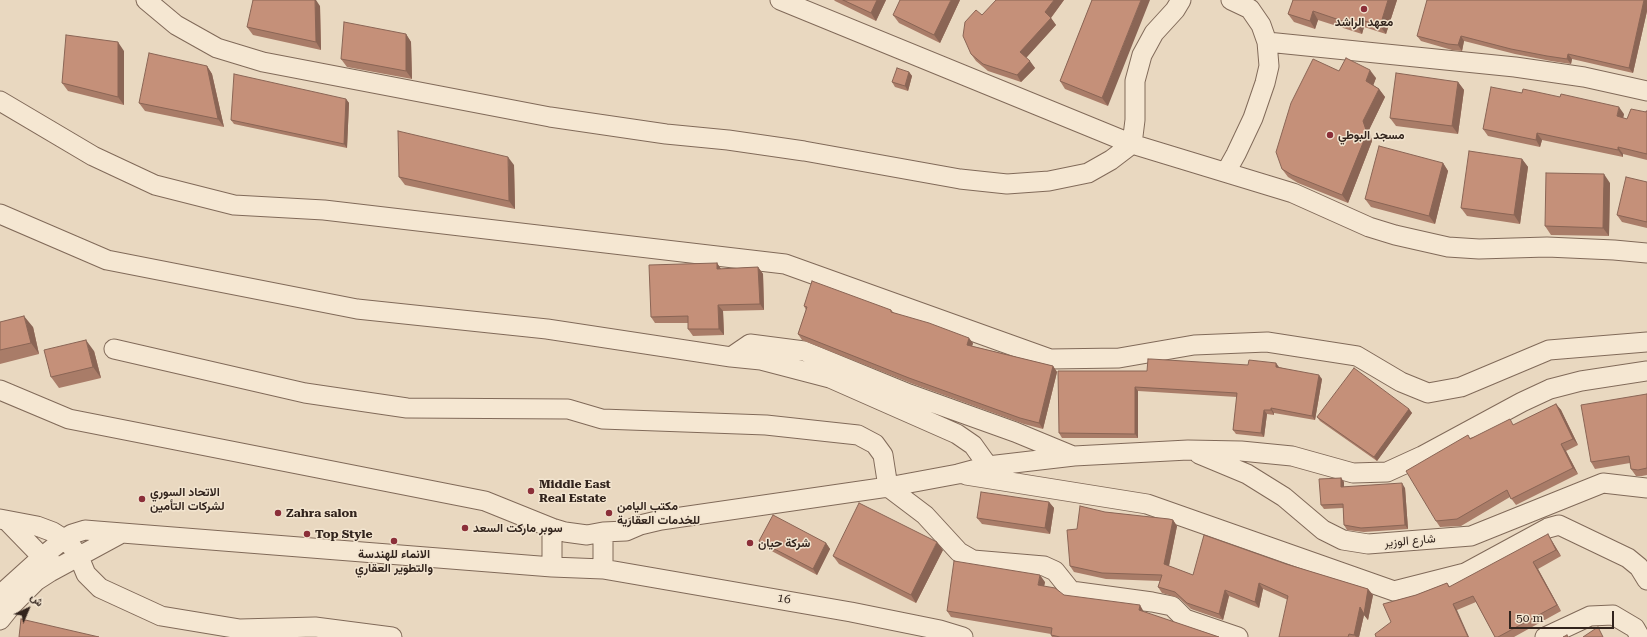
<!DOCTYPE html>
<meta charset="utf-8">
<style>
body{margin:0}
#map{position:relative;width:1647px;height:637px;overflow:hidden;background:#e9d8c0;font-family:"Roboto Serif",Vazirmatn,serif}
canvas{display:block}
.north{position:absolute;left:8px;top:589px;width:40px;height:40px;-webkit-text-stroke:3px #f2e4cf;paint-order:stroke;rotate:44deg;font-size:11px;font-weight:700;line-height:16px;text-align:center;color:#32241d}
.north::after{content:'';display:block;margin:auto;width:14px;height:18px;background:#32241d;clip-path:polygon(50% 0,100% 100%,50% 72%,0 100%)}
.scale{position:absolute;left:1509px;top:611px;width:105px;height:18px;box-sizing:border-box;border:2px solid #32241d;border-top:0;padding-left:5px;font-size:12px;line-height:14px;white-space:nowrap;color:#32241d;-webkit-text-stroke:3px #f2e4cf;paint-order:stroke}
</style>
<div id="map">
<canvas width="1647" height="637"></canvas>
<div class="north">ش</div>
<div class="scale">50 m</div>
</div>
<script>
const c = document.querySelector('canvas').getContext('2d');
c.lineJoin = 'round';
function poly(rows) {
  const path = new Path2D();
  for (const r of rows) {
    path.moveTo(r[0], r[1]);
    for (let i = 2; i < r.length; i += 2) path.lineTo(r[i], r[i + 1]);
  }
  return path;
}
function trace(path, color, width, dash) {
  c.strokeStyle = color;
  c.lineWidth = width;
  c.lineCap = dash ? 'butt' : 'round';
  c.setLineDash(dash || []);
  c.stroke(path);
}
function fillPath(path, color) {
  c.fillStyle = color;
  c.fill(path, 'evenodd');
}
function write(font, color, halo, rows, align = 'center') {
  c.font = font + ' "Roboto Serif",Vazirmatn,serif';
  c.lineWidth = 3;
  c.setLineDash([]);
  c.textBaseline = 'middle';
  c.strokeStyle = halo;
  c.fillStyle = color;
  for (const [text, x, y, turn = 0] of rows) {
    c.save();
    c.translate(x, y);
    c.rotate((+turn || 0) * Math.PI / 180);
    c.textAlign = isNaN(turn) ? turn : align;
    if (halo) c.strokeText(text, 0, 0);
    c.fillText(text, 0, 0);
    c.restore();
  }
}
const minor = poly([
 [146,0,176,25,217,48,263,62,550,117,666,134,728,140,804,151,960,179,1007,184,1049,181,1088,173,1111,160,1132,144,1135,120,1135,81,1142,55,1154,33,1175,10,1181,0],
 [780,0,1132,144,1293,193,1369,227,1395,235,1448,247,1479,249,1547,247,1614,250,1647,253],
 [1267,42,1515,67,1584,77,1647,91],
 [0,101,93,156,155,185,234,205,324,210,785,264,1050,359,1119,358,1194,345,1267,342,1357,356,1401,382,1428,393,1461,387,1549,350,1647,342],
 [1226,172,1236,154,1253,118,1265,83,1269,66,1267,42,1261,25,1250,9,1231,0],
 [0,214,107,260,357,309,547,329,731,357,761,360,830,378,957,434,973,445,988,466],
 [114,349,305,393,407,408,568,409,602,419,766,425,858,435,875,444,883,455,888,487,925,515,959,552,973,560,1044,566,1055,571,1071,591,1152,602,1172,606,1185,619,1238,637],
 [731,357,750,344,804,351,909,394,1015,432,1073,456],
 [0,390,69,419,485,501,552,528,565,532,587,535,603,532,626,531,640,525,661,520,888,487,958,474,988,466,1074,456,1188,450,1241,451,1292,456,1353,473,1387,472,1422,456,1522,402,1550,389,1581,381,1647,371],
 [1199,454,1247,474,1284,497,1323,530,1343,540,1368,544,1471,536,1603,483,1647,488],
 [966,475,1147,504,1394,591,1465,573,1548,528,1559,525,1628,558,1639,567,1647,580],
 [0,519,37,526,53,532,64,539,72,547,79,557,86,574,100,588,161,616,240,629,315,627,392,637],
 [7,521,42,557,52,563],
 [552,528,552,567],
 [603,532,603,569],
 [0,595,42,557,64,539,72,534,85,530,97,531,552,567,603,569,851,612,940,630,963,637],
 [0,620,12,605,36,581,50,572,122,533],
 [1545,637,1590,616,1613,615,1635,628,1640,637]
]);
trace(minor, '#816a59', 21);
trace(minor, '#f5e7d2', 19);
fillPath(poly([
 [834,0,886,0,876,21,835,1],
 [960,0,940,43,899,23,893,15],
 [1064,0,1051,18,1056,25,1026,58,1035,68,1021,82,988,71,976,61,971,54,982,15],
 [1092,0,1108,106,1065,89,1060,81],
 [1293,0,1397,0,1386,34,1364,27,1362,34,1318,20,1315,29,1294,22,1288,14],
 [1647,0,1647,11,1633,73,1572,59,1571,64,1551,61,1515,54,1464,41,1462,51,1452,50,1421,41,1417,36],
 [320,6,321,50,253,35,247,27],
 [406,34,411,42,412,79,347,67,341,59],
 [124,51,124,105,68,91,62,83],
 [207,66,212,74,224,127,145,111,139,103],
 [1339,71,1376,78,1373,85,1379,89,1385,97,1369,130,1372,141,1348,203,1298,183,1288,177,1282,169],
 [909,72,912,76,908,91,895,87,892,82],
 [1458,82,1464,90,1458,134,1396,126,1390,118],
 [346,99,349,103,347,148,234,124,231,120],
 [1647,111,1647,160,1623,154,1623,157,1542,140,1540,147,1488,136,1483,129,1624,114,1623,118,1627,119,1646,112],
 [1522,159,1528,167,1520,224,1467,216,1461,208],
 [1443,163,1448,171,1435,224,1371,207,1365,199],
 [514,165,515,209,405,185,399,177],
 [1647,182,1647,228,1622,222,1617,215],
 [1610,183,1609,236,1551,235,1545,226],
 [717,263,721,269,758,267,763,274,764,310,723,311,724,335,693,336,688,329,688,323,655,323,651,317],
 [804,306,891,310,894,313,973,343,972,346,1053,366,1057,372,1043,429,1024,424,913,384,802,340,798,334,806,310],
 [0,322,33,327,39,354,0,364],
 [94,351,101,378,59,388,51,377],
 [1279,367,1322,379,1315,420,1274,413,1274,415,1267,414,1264,437,1236,434,1233,430,1237,397,1138,391,1138,438,1062,438,1059,433,1147,371],
 [1647,394,1647,475,1642,476,1636,476,1631,469,1630,463,1595,469,1591,462],
 [1556,404,1561,410,1578,445,1566,451,1578,474,1516,505,1510,497,1461,526,1440,527,1436,521,1470,438,1514,425],
 [1409,409,1412,413,1377,461,1320,421,1317,417],
 [1341,478,1344,482,1344,487,1405,488,1408,529,1364,532,1347,530,1344,525,1343,508,1324,509,1321,505],
 [1049,502,1054,508,1050,534,982,524,977,518],
 [1105,512,1173,520,1177,526,1169,566,1193,575,1286,564,1368,589,1373,595,1368,620,1364,615,1359,637,1280,637,1288,600,1263,589,1259,608,1229,596,1223,620,1191,609,1179,598,1162,593,1158,587,1160,581,1106,579,1074,572,1070,566],
 [759,541,826,543,830,549,817,575,764,547],
 [1552,541,1561,556,1538,569,1561,611,1514,637,1495,637,1476,602,1457,610,1391,622,1416,595,1447,583,1450,587],
 [943,550,916,603,839,564,833,556],
 [1045,582,1044,586,1064,595,1144,612,1219,637,1052,637,1051,635,1051,634,951,617,947,611]
]), '#a97c68');
fillPath(poly([
 [315,0,316,0,320,6,321,50,316,42],
 [877,0,886,0,876,21,871,13],
 [951,0,960,0,940,43,934,35],
 [1054,0,1064,0,1050,19,1045,12],
 [1141,0,1150,0,1108,106,1102,98],
 [1388,0,1397,0,1386,34,1380,26],
 [1644,0,1647,0,1647,11,1633,73,1629,68],
 [1313,11,1318,20,1315,29,1310,21],
 [1051,18,1056,25,1025,59,1020,52],
 [1359,19,1364,27,1362,34,1357,26],
 [406,34,411,42,412,79,406,71],
 [1461,36,1464,41,1462,51,1458,45],
 [118,42,124,51,124,105,118,97],
 [1568,54,1572,59,1571,64,1567,59],
 [1030,61,1035,68,1021,82,1017,75],
 [207,66,212,74,224,127,218,119],
 [1370,70,1376,78,1372,89,1366,81],
 [909,72,912,76,908,91,905,86],
 [1458,82,1464,90,1458,134,1452,126],
 [1379,89,1385,97,1369,130,1372,141,1348,203,1342,195,1363,121],
 [346,99,349,103,347,148,344,144],
 [1619,107,1624,114,1622,123,1617,116],
 [1537,133,1542,140,1540,147,1536,140],
 [1618,147,1623,154,1623,157,1618,150],
 [508,157,514,165,515,209,509,201],
 [1522,159,1528,167,1520,224,1514,215],
 [1443,163,1448,171,1435,224,1429,216],
 [1604,174,1610,183,1609,236,1603,228],
 [717,263,721,269,717,269],
 [758,267,763,274,764,310,760,304],
 [718,305,723,311,724,335,719,329],
 [24,316,33,327,39,354,31,343],
 [969,338,973,343,971,350,967,345],
 [86,340,94,351,101,378,93,367],
 [1276,363,1279,367,1279,371,1276,367],
 [1053,366,1057,372,1043,429,1039,423],
 [1319,375,1322,379,1315,420,1312,416],
 [1135,387,1138,391,1138,438,1135,434],
 [1556,404,1561,410,1578,445,1573,439],
 [1271,408,1274,413,1274,415,1271,410],
 [1409,409,1412,413,1377,461,1374,457],
 [1264,410,1267,414,1264,437,1261,433],
 [1561,444,1566,451,1578,474,1573,468],
 [1341,478,1344,482,1344,491,1341,487],
 [1402,483,1405,488,1408,529,1405,525],
 [1049,502,1054,508,1050,534,1045,528],
 [1173,520,1177,526,1168,570,1164,564],
 [1548,534,1552,541,1561,556,1556,550],
 [937,542,943,550,916,603,911,595],
 [826,543,830,549,817,575,813,569],
 [1533,562,1538,569,1561,611,1557,605],
 [1040,575,1045,582,1043,592,1038,585],
 [1259,583,1263,589,1259,608,1255,602],
 [1368,589,1373,595,1368,620,1364,615,1359,637,1356,637,1354,635,1360,607],
 [1225,590,1229,596,1223,620,1219,614],
 [1453,604,1457,610,1469,637,1468,637],
 [1140,605,1144,612,1139,610]
]), '#8a6555');
const building = poly([
 [253,0,315,0,316,42,247,27,253,0],
 [843,0,877,0,871,13,843,0],
 [900,0,951,0,934,35,893,15,900,0],
 [996,0,1054,0,1045,12,1051,18,1020,52,1030,61,1017,75,983,64,971,54,963,36,965,22,976,10,982,15,996,0],
 [1092,0,1141,0,1102,98,1060,81,1092,0],
 [1293,0,1388,0,1380,26,1359,19,1357,26,1313,11,1310,21,1288,14,1293,0],
 [1427,0,1644,0,1629,68,1568,54,1567,59,1547,56,1511,49,1461,36,1458,45,1448,44,1417,36,1427,0],
 [344,22,406,34,406,71,341,59,344,22],
 [66,35,118,42,118,97,62,83,66,35],
 [149,53,207,66,218,119,139,103,149,53],
 [1346,58,1370,70,1366,81,1379,89,1363,121,1367,133,1342,195,1292,175,1282,169,1276,152,1291,103,1313,59,1339,71,1346,58],
 [897,68,909,72,905,86,892,82,897,68],
 [1396,73,1458,82,1452,126,1390,118,1396,73],
 [234,74,346,99,344,144,231,120,234,74],
 [1491,87,1522,93,1523,89,1560,97,1561,94,1619,107,1617,116,1627,119,1631,109,1646,112,1646,111,1647,111,1647,154,1618,147,1618,150,1537,133,1536,140,1483,129,1491,87],
 [398,131,508,157,509,201,399,177,398,131],
 [1379,146,1443,163,1429,216,1365,199,1379,146],
 [1469,151,1522,159,1514,215,1461,208,1469,151],
 [1546,173,1604,174,1603,228,1545,226,1546,173],
 [1626,177,1647,182,1647,222,1617,215,1626,177],
 [717,263,717,269,758,267,760,304,718,305,719,329,688,329,688,316,651,317,649,265,717,263],
 [812,281,891,310,891,312,929,323,969,338,967,345,1053,366,1039,423,1020,418,909,378,798,334,807,307,804,306,812,281],
 [24,316,31,343,0,350,0,322,24,316],
 [86,340,93,367,51,377,44,350,86,340],
 [1148,359,1151,359,1248,365,1249,360,1276,363,1276,367,1319,375,1312,416,1271,408,1271,410,1264,410,1261,433,1233,430,1237,393,1135,387,1135,434,1059,433,1058,371,1147,371,1148,359],
 [1354,368,1409,409,1374,457,1317,417,1354,368],
 [1647,394,1647,468,1638,470,1631,469,1629,456,1591,462,1581,405,1647,394],
 [1556,404,1573,439,1561,444,1573,468,1511,499,1507,490,1457,519,1436,521,1406,471,1468,435,1470,439,1510,419,1513,425,1556,404],
 [1341,478,1341,487,1402,483,1405,525,1361,528,1344,525,1343,504,1321,505,1319,479,1341,478],
 [981,492,1049,502,1045,528,977,518,981,492],
 [859,503,937,542,911,595,833,556,859,503],
 [1080,506,1105,512,1169,519,1173,520,1164,564,1193,575,1204,535,1286,564,1368,589,1364,614,1360,607,1354,635,1349,634,1348,637,1279,637,1288,596,1259,583,1255,602,1225,590,1219,614,1187,603,1175,592,1158,587,1162,575,1102,573,1070,566,1067,530,1077,529,1080,506],
 [773,515,826,543,813,569,759,541,773,515],
 [1548,534,1556,550,1533,562,1557,605,1498,637,1495,637,1473,596,1453,604,1468,637,1376,637,1375,634,1391,622,1383,604,1416,595,1447,583,1449,587,1548,534],
 [954,561,1040,575,1038,585,1055,588,1064,595,1140,605,1139,610,1219,637,1060,637,1051,635,1052,628,947,611,954,561],
 [21,619,99,637,19,637,21,619],
 [1598,627,1603,637,1583,637,1598,627],
 [1567,635,1568,637,1563,637,1567,635]
]);
fillPath(building, '#c59079');
trace(building, '#8a6555', 1);
for (const [x, y, r, color] of [
 [1364,9,4,"#8b2f39"],
 [1330,135,4,"#8b2f39"],
 [531,491,4,"#8b2f39"],
 [142,499,4,"#8b2f39"],
 [278,513,4,"#8b2f39"],
 [609,513,4,"#8b2f39"],
 [465,528,4,"#8b2f39"],
 [307,534,4,"#8b2f39"],
 [394,541,4,"#8b2f39"],
 [750,543,4,"#8b2f39"]
]) {
  const dot = new Path2D();
  dot.arc(x, y, r, 0, 2 * Math.PI);
  c.fillStyle = color;
  c.fill(dot);
  trace(dot, '#f2e4cf', 1.5);
}
write('bold 12px', '#32241d', '#f2e4cf', [
 ["معهد الراشد",1364,22,"center"],
 ["مسجد البوطي",1338,135],
 ["Middle East",539,484],
 ["Real Estate",539,498],
 ["الاتحاد السوري",150,492],
 ["لشركات التأمين",150,506],
 ["مكتب اليامن",617,506],
 ["للخدمات العقارية",617,520],
 ["Zahra salon",286,513],
 ["سوبر ماركت السعد",473,528],
 ["Top Style",315,534],
 ["شركة حيان",758,543],
 ["الانماء للهندسة",394,554,"center"],
 ["والتطوير العقاري",394,568,"center"]
], 'left');
write('12px', '#32241d', '#f2e4cf', [
 ["شارع الوزير",1410,541,-5],
 ["16",784,599,10]
]);
</script>
